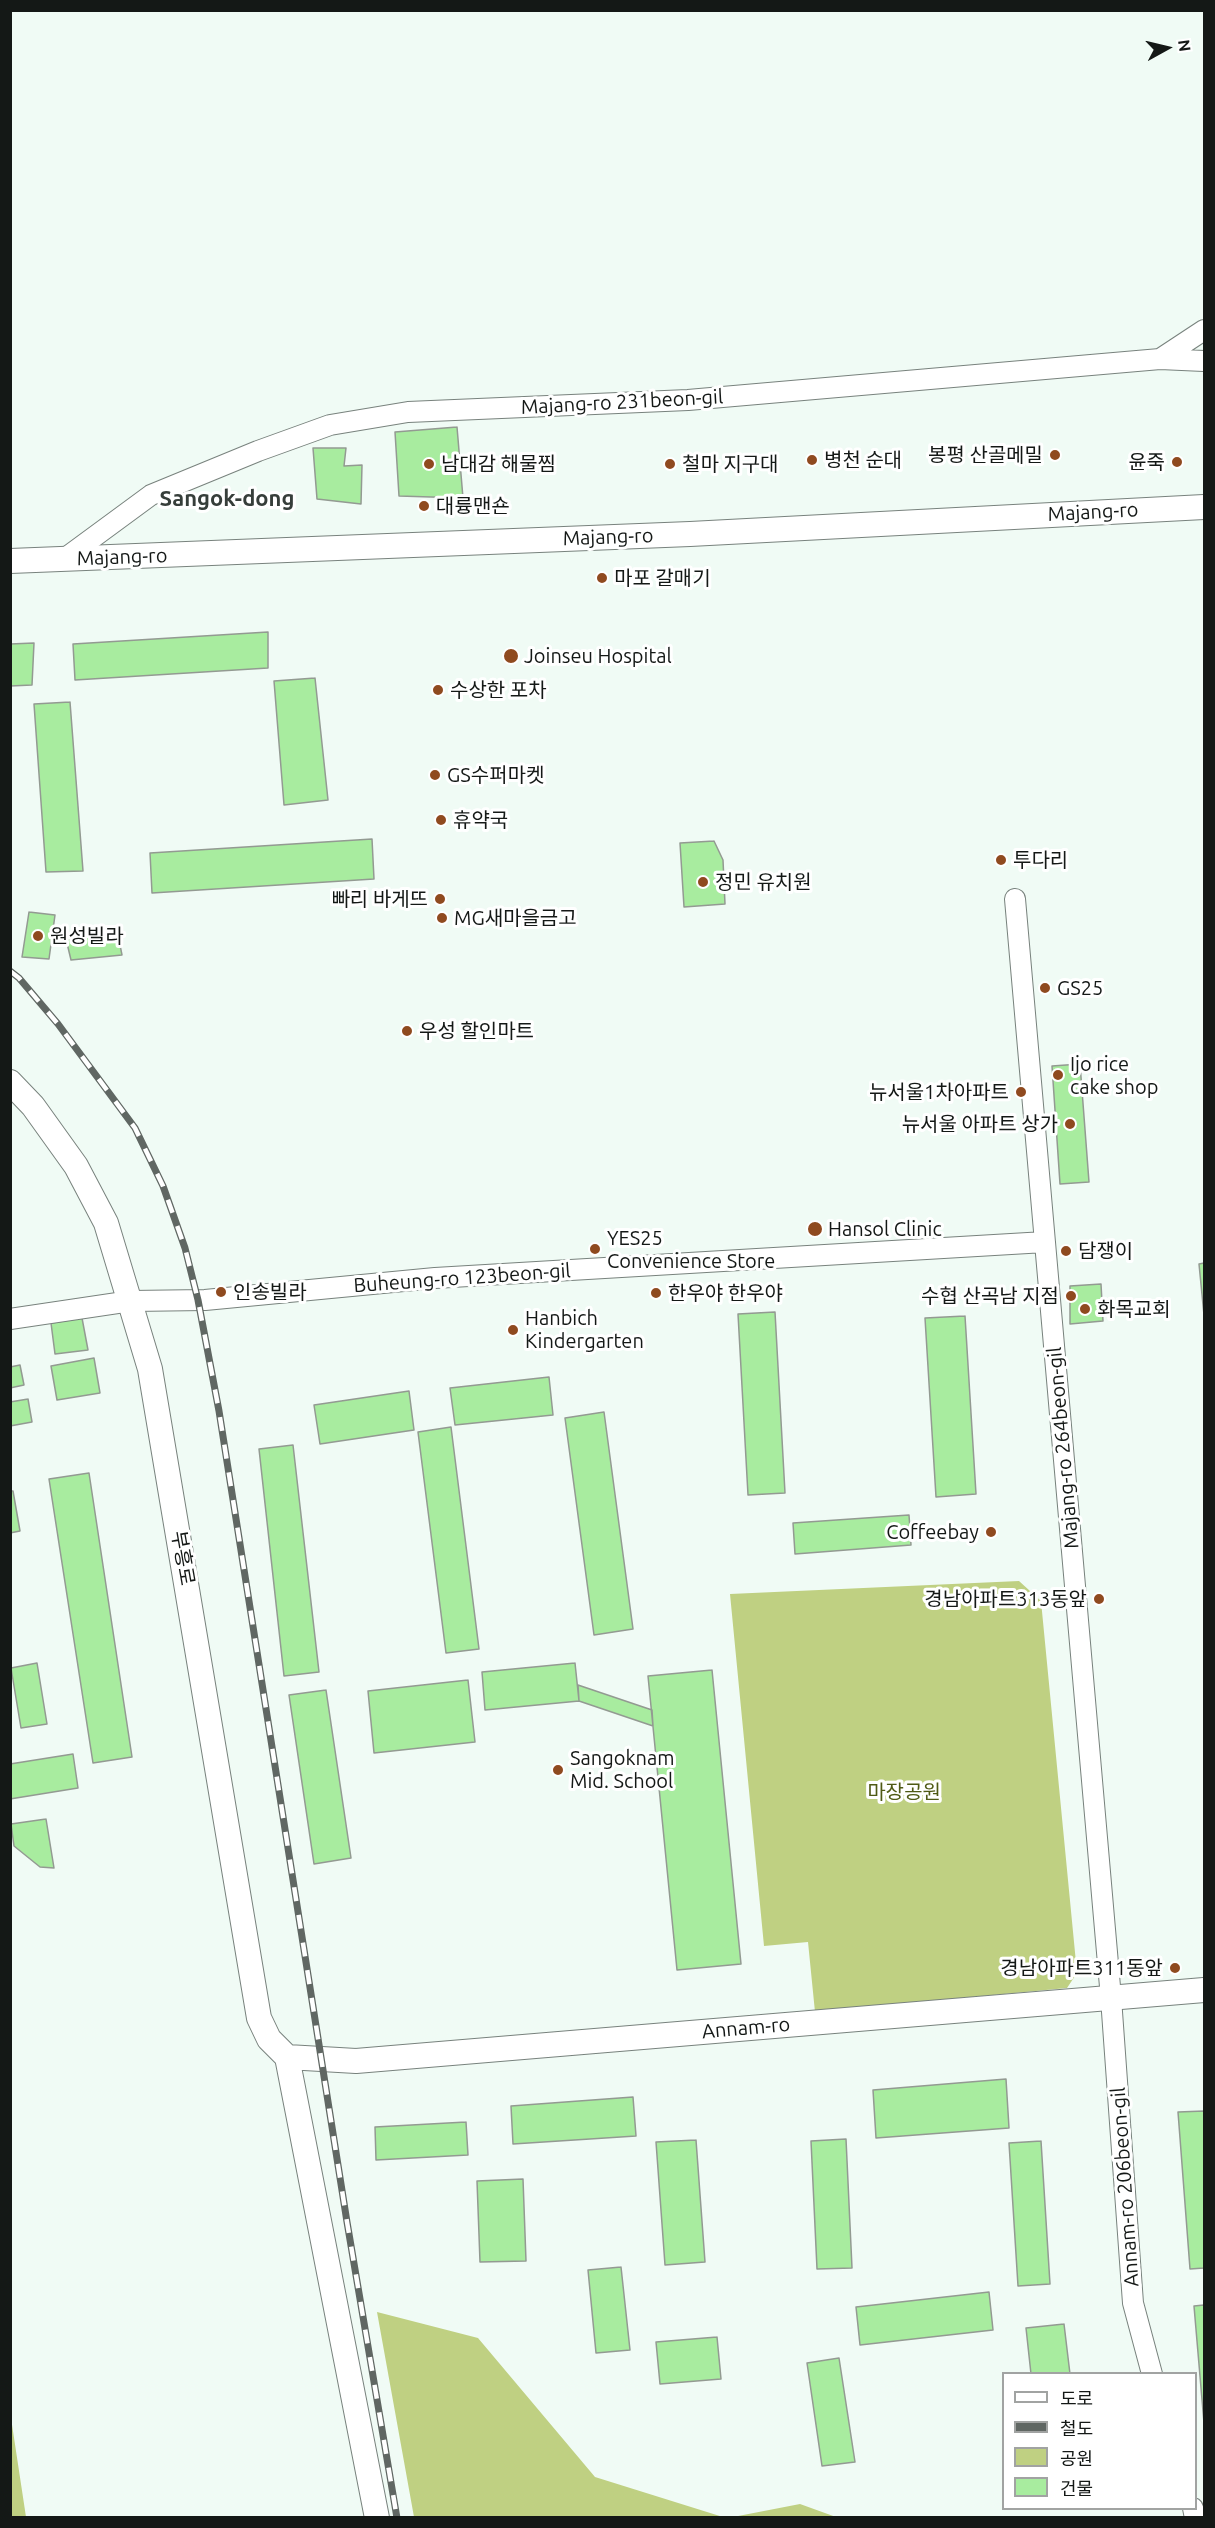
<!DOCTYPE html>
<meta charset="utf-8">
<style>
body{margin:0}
#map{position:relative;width:1215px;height:2528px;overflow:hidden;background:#f0fbf5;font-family:Ubuntu,"Noto Sans KR",sans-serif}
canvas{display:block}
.frame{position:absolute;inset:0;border:12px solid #141816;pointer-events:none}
.legend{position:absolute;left:1002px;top:2372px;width:195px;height:138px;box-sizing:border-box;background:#fff;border:2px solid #a1a3a2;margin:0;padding:8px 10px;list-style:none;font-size:18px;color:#141816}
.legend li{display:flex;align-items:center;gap:12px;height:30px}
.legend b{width:30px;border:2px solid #a1a3a2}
.north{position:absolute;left:1137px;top:18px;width:60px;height:60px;-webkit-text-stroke:4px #fff;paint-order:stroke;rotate:82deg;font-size:16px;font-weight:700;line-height:24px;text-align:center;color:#141816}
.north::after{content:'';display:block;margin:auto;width:21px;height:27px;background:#141816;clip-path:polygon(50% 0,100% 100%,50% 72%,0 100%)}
</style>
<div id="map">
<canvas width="1215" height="2528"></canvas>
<div class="frame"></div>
<ul class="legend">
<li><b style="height:8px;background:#fff"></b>도로</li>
<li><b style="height:8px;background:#606763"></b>철도</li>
<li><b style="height:16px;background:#bfd082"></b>공원</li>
<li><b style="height:16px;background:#a8ec9f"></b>건물</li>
</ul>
<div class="north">N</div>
</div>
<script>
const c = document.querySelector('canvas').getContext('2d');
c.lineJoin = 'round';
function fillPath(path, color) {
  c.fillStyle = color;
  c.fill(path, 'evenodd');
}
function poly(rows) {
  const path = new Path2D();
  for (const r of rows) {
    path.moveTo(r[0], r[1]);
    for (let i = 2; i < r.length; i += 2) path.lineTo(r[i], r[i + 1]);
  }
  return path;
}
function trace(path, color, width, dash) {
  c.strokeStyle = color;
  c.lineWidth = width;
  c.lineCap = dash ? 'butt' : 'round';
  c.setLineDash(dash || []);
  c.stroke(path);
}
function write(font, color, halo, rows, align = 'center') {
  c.font = font + ' Ubuntu,"Noto Sans KR",sans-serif';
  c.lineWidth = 6;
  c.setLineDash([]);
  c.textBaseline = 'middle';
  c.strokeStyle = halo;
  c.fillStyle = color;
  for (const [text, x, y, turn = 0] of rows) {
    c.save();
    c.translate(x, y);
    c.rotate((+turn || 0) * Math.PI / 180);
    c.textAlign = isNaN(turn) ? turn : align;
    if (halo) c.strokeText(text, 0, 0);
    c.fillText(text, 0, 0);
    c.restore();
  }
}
fillPath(poly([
 [1019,1581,1041,1601,1077,1973,1067,1988,815,2012,808,1942,764,1946,730,1594],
 [377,2312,478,2338,595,2477,723,2517,414,2517],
 [10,2418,11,2418,26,2517,11,2517],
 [800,2504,836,2517,733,2517]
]), '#bfd082');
const building = poly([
 [457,427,463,498,399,496,395,432,457,427],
 [313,448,346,448,344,466,362,465,361,504,317,499,313,448],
 [268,632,268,668,75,680,73,644,268,632],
 [34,643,32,685,10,686,10,644,34,643],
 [315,678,328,800,284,805,274,681,315,678],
 [70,702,83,871,46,872,34,704,70,702],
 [372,839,374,879,152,893,150,853,372,839],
 [714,841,723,860,725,904,684,907,680,843,714,841],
 [29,912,55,915,49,959,22,957,29,912],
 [117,930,122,955,71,960,66,939,117,930],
 [1080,1064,1089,1182,1060,1184,1052,1066,1080,1064],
 [1204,1263,1204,1315,1199,1264,1204,1263],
 [1101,1284,1103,1321,1070,1324,1070,1286,1101,1284],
 [775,1312,785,1493,748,1495,738,1314,775,1312],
 [965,1316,976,1494,936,1497,925,1318,965,1316],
 [82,1318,88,1350,55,1354,51,1323,82,1318],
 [94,1358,100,1393,57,1400,51,1366,94,1358],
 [20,1365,24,1385,10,1388,10,1367,20,1365],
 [549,1377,553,1415,455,1425,450,1388,549,1377],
 [409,1391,414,1430,320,1444,314,1405,409,1391],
 [28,1399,32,1422,10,1426,10,1402,28,1399],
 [604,1412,633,1629,594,1635,565,1418,604,1412],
 [451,1427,479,1649,446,1653,418,1432,451,1427],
 [293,1445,319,1672,284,1676,259,1449,293,1445],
 [89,1473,132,1757,93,1763,49,1479,89,1473],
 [10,1491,13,1491,20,1531,10,1533,10,1491],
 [909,1515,911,1545,795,1554,793,1523,909,1515],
 [37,1663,47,1724,21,1728,11,1668,37,1663],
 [575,1663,579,1701,485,1710,482,1672,575,1663],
 [712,1670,741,1964,677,1970,648,1676,712,1670],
 [468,1680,475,1742,374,1753,368,1691,468,1680],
 [578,1685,652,1710,653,1726,579,1701,578,1685],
 [326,1690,351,1858,314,1864,289,1695,326,1690],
 [73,1754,78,1788,10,1799,10,1764,73,1754],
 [46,1819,54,1868,40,1867,14,1846,11,1824,46,1819],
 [1006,2079,1009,2128,876,2138,873,2090,1006,2079],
 [633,2097,636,2136,513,2144,511,2106,633,2097],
 [1204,2111,1204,2268,1190,2269,1178,2112,1204,2111],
 [466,2122,468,2155,376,2160,375,2127,466,2122],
 [846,2139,852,2268,817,2269,811,2141,846,2139],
 [696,2140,705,2262,665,2265,656,2142,696,2140],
 [1041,2141,1050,2284,1018,2286,1009,2143,1041,2141],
 [523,2179,526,2261,480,2262,477,2181,523,2179],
 [621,2267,630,2350,596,2353,588,2270,621,2267],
 [989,2292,993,2330,860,2345,856,2307,989,2292],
 [1204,2305,1204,2423,1194,2306,1204,2305],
 [1064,2324,1070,2374,1031,2374,1026,2328,1064,2324],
 [717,2337,721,2379,660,2384,656,2342,717,2337],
 [839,2358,855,2462,822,2466,807,2363,839,2358]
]);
fillPath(building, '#a8ec9f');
trace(building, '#939a92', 1.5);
const minor = poly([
 [1160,359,1204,361],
 [64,559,151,495,258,451,330,425,408,412,688,400,1160,359,1204,330],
 [1015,899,1111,1998,1133,2303,1152,2374],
 [10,1319,131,1301,205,1300,435,1278,1045,1242],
 [1193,2508,1195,2518]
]);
const major = poly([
 [10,561,690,534,1204,507],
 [10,1082,33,1106,76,1166,106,1223,150,1369,259,2018,269,2039,287,2057],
 [287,2057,356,2061,1204,1990],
 [287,2057,377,2518]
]);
trace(minor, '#78827d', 22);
trace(major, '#78827d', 26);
trace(minor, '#fff', 20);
trace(major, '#fff', 24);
const rail = poly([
 [10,971,19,978,58,1024,135,1128,163,1186,185,1248,198,1300,219,1411,347,2222,397,2518]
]);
trace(rail, '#606763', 7);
trace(rail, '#fff', 4.5, [14]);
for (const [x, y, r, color] of [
 [1055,455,6,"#8f4a1f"],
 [812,460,6,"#8f4a1f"],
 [1177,462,6,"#8f4a1f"],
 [429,464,6,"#8f4a1f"],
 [670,464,6,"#8f4a1f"],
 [424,506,6,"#8f4a1f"],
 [602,578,6,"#8f4a1f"],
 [511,656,8,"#8f4a1f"],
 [438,690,6,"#8f4a1f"],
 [435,775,6,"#8f4a1f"],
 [441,820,6,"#8f4a1f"],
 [1001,860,6,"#8f4a1f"],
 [703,882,6,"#8f4a1f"],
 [440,899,6,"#8f4a1f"],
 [442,918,6,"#8f4a1f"],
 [38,936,6,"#8f4a1f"],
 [1045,988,6,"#8f4a1f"],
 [407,1031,6,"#8f4a1f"],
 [1058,1075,6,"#8f4a1f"],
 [1021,1092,6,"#8f4a1f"],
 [1070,1124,6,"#8f4a1f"],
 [815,1229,8,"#8f4a1f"],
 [595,1249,6,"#8f4a1f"],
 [1066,1251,6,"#8f4a1f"],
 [221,1292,6,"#8f4a1f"],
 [656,1293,6,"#8f4a1f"],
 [1071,1296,6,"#8f4a1f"],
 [1085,1309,6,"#8f4a1f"],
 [513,1330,6,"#8f4a1f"],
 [991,1532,6,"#8f4a1f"],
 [1099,1599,6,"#8f4a1f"],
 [558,1770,6,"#8f4a1f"],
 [1175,1968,6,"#8f4a1f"]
]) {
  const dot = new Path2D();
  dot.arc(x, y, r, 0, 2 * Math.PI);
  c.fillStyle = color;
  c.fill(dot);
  trace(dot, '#fff', 2);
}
write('20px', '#141816', '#fff', [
 ["Majang-ro 231beon-gil",622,402,-3],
 ["Majang-ro",1093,512,-3],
 ["Majang-ro",608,537,-2],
 ["Majang-ro",122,557,-2],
 ["Buheung-ro 123beon-gil",462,1278,-4],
 ["Majang-ro 264beon-gil",1063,1448,-95],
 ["부흥로",183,1558,80],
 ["Annam-ro",746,2028,-5],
 ["Annam-ro 206beon-gil",1125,2187,-94]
]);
write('20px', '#141816', '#fff', [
 ["봉평 산골메밀",1043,455,"right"],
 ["병천 순대",824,460],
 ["윤죽",1165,462,"right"],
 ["남대감 해물찜",441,464],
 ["철마 지구대",682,464],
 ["대륭맨숀",436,506],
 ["마포 갈매기",614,578],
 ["Joinseu Hospital",524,656],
 ["수상한 포차",450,690],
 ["GS수퍼마켓",447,775],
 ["휴약국",453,820],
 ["투다리",1013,860],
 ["정민 유치원",715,882],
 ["빠리 바게뜨",428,899,"right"],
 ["MG새마을금고",454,918],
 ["원성빌라",50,936],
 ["GS25",1057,988],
 ["우성 할인마트",419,1031],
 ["Ijo rice",1070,1064],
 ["cake shop",1070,1087],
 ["뉴서울1차아파트",1009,1092,"right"],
 ["뉴서울 아파트 상가",1058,1124,"right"],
 ["Hansol Clinic",828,1229],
 ["YES25",607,1238],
 ["Convenience Store",607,1261],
 ["담쟁이",1078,1251],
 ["인송빌라",233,1292],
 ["한우야 한우야",668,1293],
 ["수협 산곡남 지점",1059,1296,"right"],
 ["화목교회",1097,1309],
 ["Hanbich",525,1318],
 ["Kindergarten",525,1341],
 ["Coffeebay",979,1532,"right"],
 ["경남아파트313동앞",1087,1599,"right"],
 ["Sangoknam",570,1758],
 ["Mid. School",570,1781],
 ["경남아파트311동앞",1163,1968,"right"]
], 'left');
write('20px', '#4f5a15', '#fff', [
 ["마장공원",904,1792]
]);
write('bold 22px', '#363e3a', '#fff', [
 ["Sangok-dong",227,499]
]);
</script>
